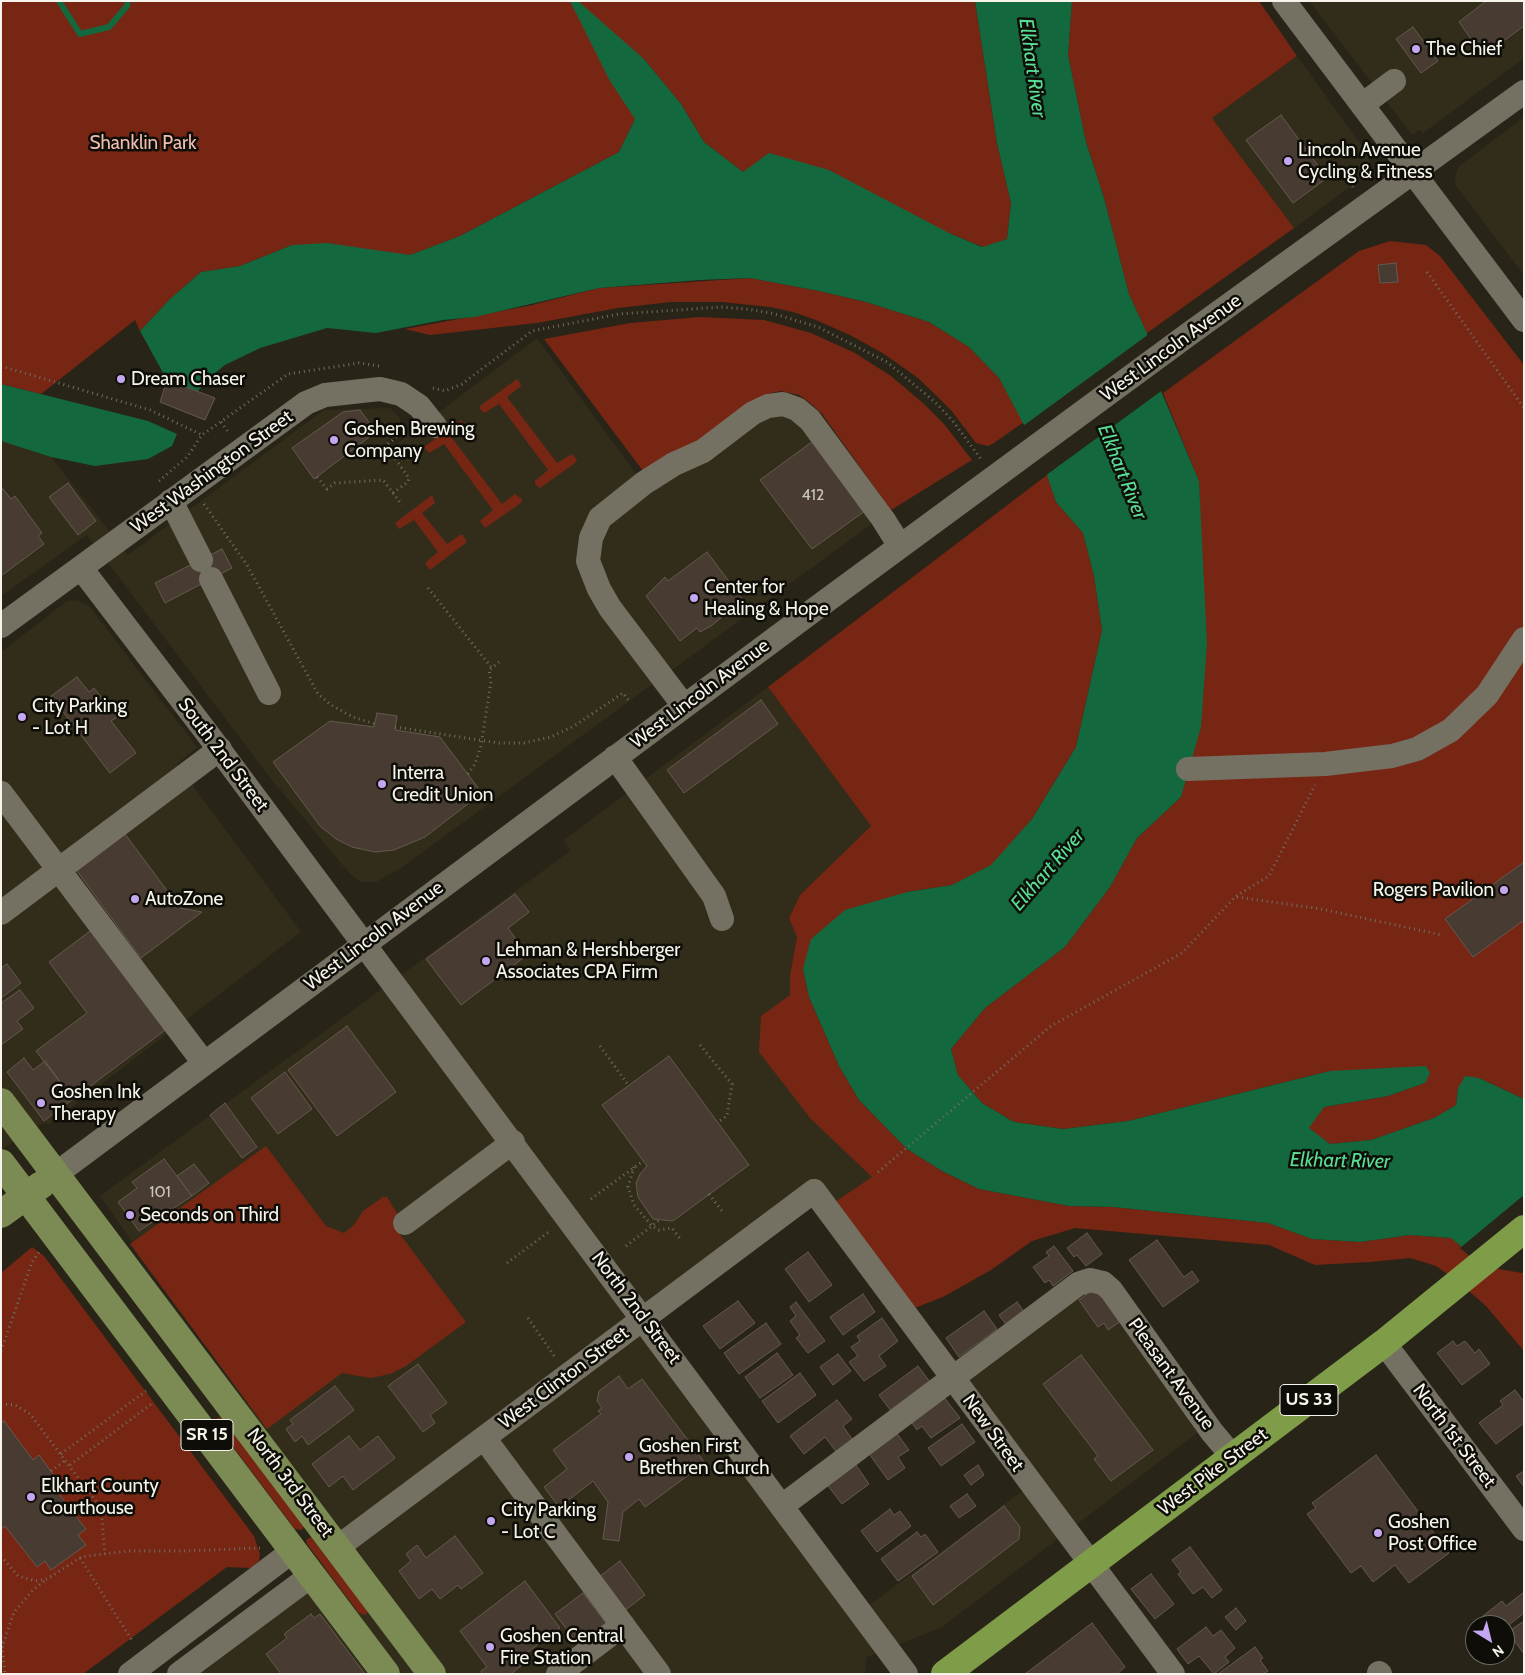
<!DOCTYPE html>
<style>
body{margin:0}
#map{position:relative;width:1525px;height:1675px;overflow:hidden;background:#282417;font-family:Cabin,sans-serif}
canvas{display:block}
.frame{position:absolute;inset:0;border:2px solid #f6f4eb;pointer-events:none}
.north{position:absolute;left:1465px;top:1615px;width:50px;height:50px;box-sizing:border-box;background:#0f0d08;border:1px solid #6b6963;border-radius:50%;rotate:144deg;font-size:14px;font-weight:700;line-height:20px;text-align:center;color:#f6f4eb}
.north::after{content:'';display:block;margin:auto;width:18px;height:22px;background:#c5a7f1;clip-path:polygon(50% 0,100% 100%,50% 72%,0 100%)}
</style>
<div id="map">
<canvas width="1525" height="1675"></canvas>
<div class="frame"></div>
<div class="north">N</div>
</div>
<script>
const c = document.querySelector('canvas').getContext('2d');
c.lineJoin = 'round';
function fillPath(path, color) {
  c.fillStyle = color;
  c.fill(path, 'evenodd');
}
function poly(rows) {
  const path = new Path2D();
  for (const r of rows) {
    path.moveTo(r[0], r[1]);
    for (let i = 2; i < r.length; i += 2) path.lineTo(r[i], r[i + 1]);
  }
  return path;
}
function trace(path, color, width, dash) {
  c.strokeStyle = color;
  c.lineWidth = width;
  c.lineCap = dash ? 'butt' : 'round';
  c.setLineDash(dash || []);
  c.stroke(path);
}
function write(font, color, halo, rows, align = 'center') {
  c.font = font + ' Cabin,sans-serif';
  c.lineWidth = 5;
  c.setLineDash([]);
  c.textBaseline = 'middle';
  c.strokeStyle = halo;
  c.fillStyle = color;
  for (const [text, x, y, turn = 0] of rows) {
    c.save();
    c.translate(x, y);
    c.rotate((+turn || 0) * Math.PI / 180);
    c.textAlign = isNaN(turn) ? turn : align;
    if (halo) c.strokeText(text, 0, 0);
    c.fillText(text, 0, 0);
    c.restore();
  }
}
fillPath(poly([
 [1309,1,1524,1,1524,58,1423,133,1419,130,1412,135],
 [1297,56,1368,154,1369,162,1368,171,1362,178,1294,228,1212,118],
 [1524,117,1524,275,1456,186,1455,179,1458,167],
 [537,338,650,493,769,413,799,415,877,520,401,868,376,882,361,882,350,874,267,774,87,535,1,596,1,441,51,457,128,555,324,410,390,408,399,417,401,424,398,432,388,440,393,447],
 [77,600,90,607,197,747,177,764,301,932,49,1124,43,1123,1,1150,1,652,67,601],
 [768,687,871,826,800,895,789,918,797,937,790,975,790,995,761,1016,845,1150,873,1178,826,1208,814,1192,338,1547,315,1500,100,1196,570,851,564,840],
 [1078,1289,1108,1293,1197,1433,942,1627,867,1657,865,1674,194,1674,300,1596,342,1548,644,1324,859,1613,1034,1482,957,1378]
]), '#322d1a');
fillPath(poly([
 [1,1,975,1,997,143,1011,203,1007,239,983,247,949,233,743,172,704,142,681,104,644,59,635,119,619,152,460,236,410,255,292,245,240,266,201,272,170,299,140,331,135,320,41,394,1,384],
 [1072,1,1259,1,1297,56,1212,118,1294,228,1147,333,1129,294,1104,198,1086,142,1068,55],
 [1390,241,1426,245,1440,256,1524,365,1524,1099,1479,1078,1458,1088,1456,1105,1434,1118,1371,1140,1330,1144,1308,1128,1324,1107,1388,1096,1425,1083,1330,1071,1128,1121,1063,1129,1014,1122,982,1103,958,1075,951,1049,985,1008,1065,947,1110,887,1137,838,1181,797,1201,557,1199,481,1163,393,1359,251],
 [750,278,819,291,866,302,929,322,969,347,999,378,1024,422,994,443,988,446,976,443,951,410,918,378,884,354,850,335,816,320,793,312,770,307,722,302,671,302,618,308,537,323,430,335,405,329,528,306,599,288],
 [700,317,764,320,811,333,855,353,891,376,923,403,944,424,972,460,891,510,822,414,809,402,799,395,781,391,766,394,750,403,699,441,661,458,643,471,544,339,630,323],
 [517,379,521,384,520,387,507,397,557,463,572,454,577,460,575,463,540,488,535,484,535,481,548,470,499,404,484,413,480,409,480,406],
 [461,420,466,426,452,438,502,504,515,494,522,499,521,503,485,528,480,521,493,510,444,444,429,453,424,447],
 [1047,475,1056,502,1083,533,1094,576,1102,630,1076,747,1032,819,991,866,952,885,907,892,803,969,809,997,839,1066,859,1100,907,1149,942,1171,979,1189,1069,1206,1113,1207,1268,1223,1312,1239,1360,1242,1410,1235,1451,1238,1482,1264,1524,1271,1524,1351,1486,1306,1460,1283,1436,1266,1410,1258,1370,1262,1315,1265,1269,1245,1075,1228,1032,1241,991,1270,943,1297,904,1312,826,1208,872,1177,811,1119,759,1052,761,1016,790,995,790,975,797,937,789,918,800,895,871,826,768,687],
 [432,495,435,503,422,513,447,544,460,535,463,535,467,542,430,570,425,563,438,552,414,520,399,529,395,523],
 [266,1146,326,1226,344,1233,354,1225,363,1211,383,1197,387,1197,398,1215,396,1229,466,1322,406,1366,390,1374,371,1378,342,1373,267,1429,130,1244],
 [32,1247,44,1256,254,1536,260,1554,259,1561,251,1568,227,1567,83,1674,1,1674,1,1273],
 [221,1417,304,1526,302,1530,295,1529,216,1424,217,1418],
 [311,1537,368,1611,366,1615,359,1613,307,1544,306,1540]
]), '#772614');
fillPath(poly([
 [570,1,578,1,644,59,681,104,704,142,743,172,769,153,829,170,949,233,982,247,1007,239,1011,203,997,143,975,1,1072,1,1068,55,1086,142,1104,198,1129,294,1147,333,1153,372,1199,481,1207,643,1201,727,1181,797,1137,838,1110,887,1065,947,985,1008,951,1049,958,1075,982,1103,1014,1122,1063,1129,1128,1121,1330,1071,1426,1066,1430,1073,1425,1083,1388,1096,1324,1107,1309,1128,1330,1144,1371,1140,1434,1118,1456,1105,1458,1088,1465,1076,1479,1078,1524,1099,1524,1271,1482,1264,1451,1238,1410,1235,1360,1242,1312,1239,1268,1223,1113,1207,1069,1206,979,1189,942,1171,907,1149,859,1100,839,1066,809,997,803,969,811,939,845,910,907,892,952,885,991,865,1032,819,1076,747,1102,630,1094,576,1083,533,1056,502,1040,455,999,378,969,347,929,322,866,302,819,291,750,278,700,280,599,288,475,317,443,320,376,333,327,328,260,348,225,365,210,377,198,391,167,380,140,331,170,299,201,272,240,266,292,245,327,243,410,255,460,236,619,152,635,119,610,81],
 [1,384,148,421,177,434,172,446,148,459,95,466,51,457,1,441]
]), '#14683e');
fillPath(poly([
 [1149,334,1156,372,1164,389,1045,476,1038,456,1023,426],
 [1524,1195,1524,1271,1522,1273,1481,1266,1460,1248]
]), '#282417');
trace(poly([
 [59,1,80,34,109,27,127,6,128,1]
]), '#14683e', 6);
const building = poly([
 [1524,1,1524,26,1483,56,1459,22,1486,1,1524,1],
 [1413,27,1438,61,1421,73,1396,39,1413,27],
 [1281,115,1327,178,1293,203,1246,140,1281,115],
 [1396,263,1398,282,1380,283,1378,265,1396,263],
 [167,380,215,398,205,420,160,402,167,380],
 [360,410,376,432,314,479,292,448,343,412,360,410],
 [813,441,865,511,812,549,760,480,813,441],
 [68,483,96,521,78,535,49,497,68,483],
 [3,489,11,499,15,496,42,533,38,536,44,544,1,576,1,491,3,489],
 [222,549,232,568,165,603,155,583,222,549],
 [707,552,743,600,711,626,700,632,697,628,680,641,646,596,665,577,668,581,707,552],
 [77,677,89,692,94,688,117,717,111,721,136,753,110,773,51,696,77,677],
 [761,700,778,724,684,793,667,770,761,700],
 [377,713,397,716,395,730,440,737,482,793,425,837,394,850,375,852,352,847,336,839,320,826,273,762,330,721,374,727,377,713],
 [125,834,180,908,202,912,141,958,77,871,125,834],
 [1524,862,1524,920,1473,957,1445,919,1524,862],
 [515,894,529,912,508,928,527,955,461,1005,426,959,515,894],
 [94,928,168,1028,73,1099,36,1051,87,1013,49,962,94,928],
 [7,964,21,983,1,998,1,968,7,964],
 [20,990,34,1008,17,1021,23,1029,1,1045,1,1003,20,990],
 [347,1026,396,1092,337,1136,288,1070,347,1026],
 [669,1056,749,1165,673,1221,653,1219,638,1197,636,1183,640,1174,647,1166,602,1105,669,1056],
 [24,1058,33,1070,45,1061,73,1099,44,1121,7,1072,24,1058],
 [285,1072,312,1109,278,1134,251,1098,285,1072],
 [225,1103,257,1147,242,1158,210,1115,225,1103],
 [164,1159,192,1196,139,1231,118,1202,137,1188,132,1182,164,1159],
 [194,1164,209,1183,192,1196,177,1176,194,1164],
 [1087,1233,1102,1254,1086,1266,1077,1255,1074,1257,1067,1248,1087,1233],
 [1157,1240,1184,1277,1192,1271,1199,1281,1163,1307,1129,1260,1157,1240],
 [1054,1246,1073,1271,1053,1286,1049,1280,1045,1283,1033,1267,1049,1256,1046,1252,1054,1246],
 [808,1252,832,1285,809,1302,785,1269,808,1252],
 [1097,1287,1121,1321,1108,1330,1104,1323,1098,1327,1079,1300,1097,1287],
 [863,1294,875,1312,843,1335,830,1317,863,1294],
 [738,1301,755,1323,720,1349,703,1326,738,1301],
 [796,1302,825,1341,808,1353,796,1338,800,1335,790,1321,796,1316,790,1307,796,1302],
 [1017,1302,1025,1313,1007,1326,999,1315,1017,1302],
 [984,1311,997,1329,959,1357,946,1338,984,1311],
 [882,1318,898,1341,879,1356,886,1366,864,1381,849,1362,858,1356,851,1347,860,1341,857,1336,882,1318],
 [766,1323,781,1344,739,1374,724,1353,766,1323],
 [1453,1341,1457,1346,1465,1341,1475,1353,1479,1349,1490,1364,1462,1385,1437,1353,1453,1341],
 [777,1353,793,1375,760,1398,745,1377,777,1353],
 [838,1354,851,1371,833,1385,820,1367,838,1354],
 [1081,1355,1153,1450,1111,1481,1094,1459,1098,1456,1043,1384,1081,1355],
 [418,1364,447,1403,430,1415,435,1423,423,1432,388,1386,418,1364],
 [918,1366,933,1386,894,1415,879,1395,918,1366],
 [800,1373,816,1395,778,1423,762,1401,800,1373],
 [619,1376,628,1389,642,1379,705,1463,645,1507,639,1499,623,1512,619,1541,603,1539,608,1502,593,1481,559,1507,544,1487,567,1469,553,1450,601,1414,598,1411,602,1408,597,1401,599,1391,619,1376],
 [335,1386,354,1410,308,1445,302,1436,295,1442,286,1429,293,1424,290,1420,335,1386],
 [1515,1390,1524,1402,1524,1423,1496,1444,1479,1423,1503,1405,1500,1401,1515,1390],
 [943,1396,960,1418,931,1438,922,1426,917,1430,910,1420,943,1396],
 [837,1400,852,1419,843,1426,854,1442,838,1454,825,1437,804,1454,790,1436,837,1400],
 [4,1421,33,1460,39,1455,61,1485,55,1489,86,1529,78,1535,86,1545,51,1570,45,1561,37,1567,5,1526,1,1529,1,1423,4,1421],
 [962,1424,975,1442,941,1466,928,1448,962,1424],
 [895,1431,909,1450,898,1457,905,1468,888,1480,867,1451,895,1431],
 [349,1436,360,1450,378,1436,395,1458,353,1490,343,1476,329,1487,312,1464,349,1436],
 [1376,1455,1449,1553,1409,1583,1395,1565,1373,1582,1361,1566,1351,1573,1307,1514,1316,1508,1312,1503,1376,1455],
 [853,1461,869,1484,842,1504,825,1482,853,1461],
 [978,1465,984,1475,971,1485,964,1475,978,1465],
 [1524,1471,1524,1487,1516,1476,1524,1471],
 [967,1494,976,1506,959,1518,950,1506,967,1494],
 [1004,1506,1020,1527,1019,1539,933,1605,912,1576,1004,1506],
 [890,1509,894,1515,900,1511,911,1526,877,1552,861,1531,890,1509],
 [917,1532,921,1537,925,1534,938,1552,898,1581,881,1559,917,1532],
 [455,1536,483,1573,461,1589,458,1585,440,1599,432,1589,419,1599,399,1571,411,1561,406,1554,417,1545,426,1558,455,1536],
 [1190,1547,1222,1590,1212,1598,1203,1587,1193,1594,1178,1574,1181,1572,1172,1560,1190,1547],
 [620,1561,645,1595,624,1611,599,1577,620,1561],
 [1151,1574,1174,1604,1155,1619,1131,1589,1151,1574],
 [525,1581,560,1628,517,1660,521,1666,511,1674,482,1674,481,1671,487,1667,460,1631,525,1581],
 [1524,1592,1524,1613,1505,1628,1505,1625,1493,1625,1483,1616,1502,1601,1506,1606,1524,1592],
 [583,1593,606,1623,578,1644,555,1614,583,1593],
 [1236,1608,1246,1621,1236,1630,1225,1617,1236,1608],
 [311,1614,314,1618,320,1614,365,1674,281,1674,266,1654,287,1638,284,1634,311,1614],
 [1524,1621,1524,1654,1508,1632,1524,1621],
 [1092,1623,1125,1667,1117,1674,1025,1674,1092,1623],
 [1206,1627,1213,1636,1221,1630,1235,1648,1225,1657,1229,1662,1214,1674,1199,1656,1188,1664,1177,1649,1206,1627],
 [1255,1647,1263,1658,1260,1660,1268,1671,1263,1674,1218,1674,1255,1647]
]);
fillPath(building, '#483c32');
trace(building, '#65594e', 1);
trace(poly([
 [1347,178,1354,189],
 [1427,272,1524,408],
 [1,366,150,410,202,435],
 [433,388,445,391,462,384,532,331,619,314,721,307,746,309,771,313,818,327,887,362,935,402,952,420,981,459],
 [221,422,229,433],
 [317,477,327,489,335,483,383,480,402,505],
 [159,481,187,457,202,435,288,374,359,363,379,366],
 [393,493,408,482,409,478,386,446,402,432,404,422],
 [204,504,247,565,318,694,331,705,353,717,375,724],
 [428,588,492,668],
 [395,727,499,743,524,743,551,737,574,726,623,693,630,702],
 [468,774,475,764,481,746,491,681,489,670,499,662],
 [1237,897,1321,909,1442,935],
 [700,1045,732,1084,727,1116,718,1122],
 [600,1046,629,1086],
 [634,1167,628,1187,634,1205,652,1226,659,1230,672,1228,681,1240],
 [878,1172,1051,1026,1182,953,1236,896,1269,876,1315,785],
 [709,1194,722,1211],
 [591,1199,643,1161],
 [626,1246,661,1219],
 [507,1263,550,1231],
 [528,1318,555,1357],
 [1,1351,32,1262,39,1252],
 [1,1404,15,1405,30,1414,101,1508,105,1554],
 [61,1454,146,1391],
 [70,1465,154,1402],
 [51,1471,66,1460],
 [1,1556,18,1576,36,1581,47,1579,80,1558,87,1556,129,1551,183,1551,260,1548],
 [80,1558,133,1642],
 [1,1636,5,1674],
 [2,1648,14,1612,33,1590,47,1579]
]), '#716e62', 3, [1, 4]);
trace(poly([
 [1284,1,1524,320],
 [1362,105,1394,81],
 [171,501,201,560],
 [81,568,207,733,906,1674],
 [211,579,269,693],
 [1,626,306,403,325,395,380,389,401,394,419,406,435,426],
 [684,706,610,608,599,589,588,561,591,538,600,518,644,483,674,464,703,451,753,413,768,406,783,404,797,409,810,420,883,519,900,546],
 [615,757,714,896,722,919],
 [1188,769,1325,764,1392,756,1417,749,1451,730,1487,695,1524,639],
 [1,793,204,1063],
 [1,913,220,749],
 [56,1174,807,615,1189,334,1524,92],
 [405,1223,513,1142],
 [1384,1343,1524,1529],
 [484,1438,659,1674],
 [782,1506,1078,1284,1090,1280,1103,1283,1111,1290,1212,1432,1233,1457],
 [338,1547,814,1191,1173,1674],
 [1379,1673,1380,1674],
 [130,1674,294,1550],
 [179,1674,312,1575],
 [558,1674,623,1625]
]), '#757162', 24);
trace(poly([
 [1,1102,432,1674],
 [1,1163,386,1674],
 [1,1214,41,1185]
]), '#7b8b53', 28);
trace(poly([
 [945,1674,1384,1343,1524,1229]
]), '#7f9c49', 28);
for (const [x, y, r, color] of [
 [1416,49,5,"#c5a7f1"],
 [1288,161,5,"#c5a7f1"],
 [121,379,5,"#c5a7f1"],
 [334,440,5,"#c5a7f1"],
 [694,598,5,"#c5a7f1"],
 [22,717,5,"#c5a7f1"],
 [382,784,5,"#c5a7f1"],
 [1504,890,5,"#c5a7f1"],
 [135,899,5,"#c5a7f1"],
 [486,961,5,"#c5a7f1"],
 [41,1103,5,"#c5a7f1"],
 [130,1215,5,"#c5a7f1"],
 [629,1457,5,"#c5a7f1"],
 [31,1497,5,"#c5a7f1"],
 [491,1521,5,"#c5a7f1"],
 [1378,1533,5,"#c5a7f1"],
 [490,1647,5,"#c5a7f1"]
]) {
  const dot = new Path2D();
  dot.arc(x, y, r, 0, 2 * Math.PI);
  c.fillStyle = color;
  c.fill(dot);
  trace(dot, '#0f0d08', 2);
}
write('16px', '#cac6bd', null, [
 ["412",813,495],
 ["101",160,1192]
]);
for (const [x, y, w] of [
 [1309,1400,58],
 [207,1435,52]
]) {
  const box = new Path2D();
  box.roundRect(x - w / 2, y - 15.5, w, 31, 4);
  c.fillStyle = '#0f0d08';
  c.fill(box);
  trace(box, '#f6f4eb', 1);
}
write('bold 18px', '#f6f4eb', null, [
 ["US 33",1309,1400],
 ["SR 15",207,1435]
]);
write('19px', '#f6f4eb', '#0f0d08', [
 ["The Chief",1426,49],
 ["Lincoln Avenue",1298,150],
 ["Cycling & Fitness",1298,172],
 ["Dream Chaser",131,379],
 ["Goshen Brewing",344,429],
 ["Company",344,451],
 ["Center for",704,587],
 ["Healing & Hope",704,609],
 ["City Parking",32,706],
 ["- Lot H",32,728],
 ["Interra",392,773],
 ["Credit Union",392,795],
 ["Rogers Pavilion",1494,890,"right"],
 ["AutoZone",145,899],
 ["Lehman & Hershberger",496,950],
 ["Associates CPA Firm",496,972],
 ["Goshen Ink",51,1092],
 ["Therapy",51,1114],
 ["Seconds on Third",140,1215],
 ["Goshen First",639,1446],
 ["Brethren Church",639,1468],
 ["Elkhart County",41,1486],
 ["Courthouse",41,1508],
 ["City Parking",501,1510],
 ["- Lot C",501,1532],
 ["Goshen",1388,1522],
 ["Post Office",1388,1544],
 ["Goshen Central",500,1636],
 ["Fire Station",500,1658]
], 'left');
write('19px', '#f1bdb0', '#0f0d08', [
 ["Shanklin Park",143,143]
]);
write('19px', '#f6f4eb', '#0f0d08', [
 ["West Lincoln Avenue",1171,348,-36],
 ["West Washington Street",212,472,-36],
 ["West Lincoln Avenue",700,694,-37],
 ["South 2nd Street",223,755,53],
 ["West Lincoln Avenue",374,936,-37],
 ["North 2nd Street",636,1308,53],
 ["Pleasant Avenue",1171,1374,54],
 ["West Clinton Street",564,1378,-37],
 ["New Street",993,1433,54],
 ["North 1st Street",1454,1436,53],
 ["West Pike Street",1213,1472,-37],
 ["North 3rd Street",290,1483,53]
]);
write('italic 20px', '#59df95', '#0f0d08', [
 ["Elkhart River",1032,68,82],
 ["Elkhart River",1122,472,68],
 ["Elkhart River",1048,870,-49],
 ["Elkhart River",1340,1161,1]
]);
</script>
